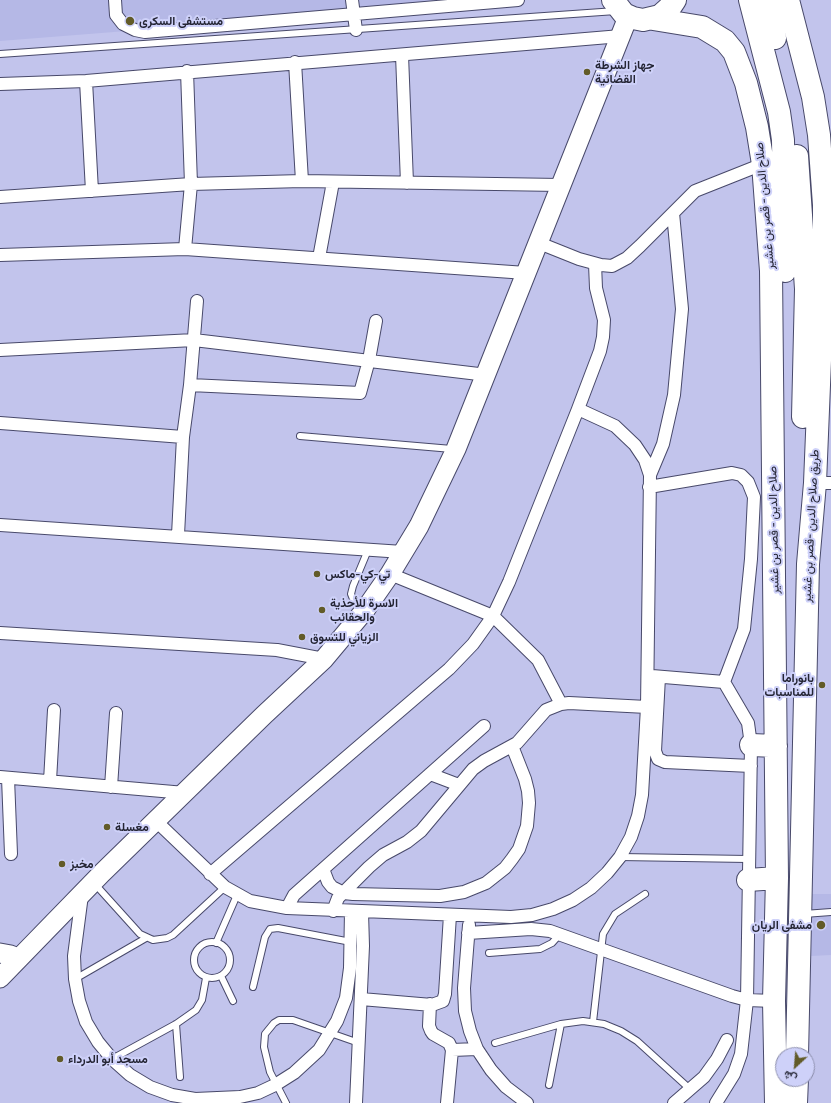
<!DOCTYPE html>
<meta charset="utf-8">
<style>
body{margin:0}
#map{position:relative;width:831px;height:1103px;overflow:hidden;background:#c2c4ec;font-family:Cabin,Vazirmatn,sans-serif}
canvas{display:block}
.north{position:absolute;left:775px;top:1047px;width:40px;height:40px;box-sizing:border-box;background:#ced1f9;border:1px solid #8a8caa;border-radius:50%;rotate:206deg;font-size:11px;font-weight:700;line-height:16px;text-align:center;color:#242534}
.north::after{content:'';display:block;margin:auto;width:14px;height:18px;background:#625b28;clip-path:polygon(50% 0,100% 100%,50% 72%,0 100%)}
</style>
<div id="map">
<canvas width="831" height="1103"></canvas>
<div class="north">ش</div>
</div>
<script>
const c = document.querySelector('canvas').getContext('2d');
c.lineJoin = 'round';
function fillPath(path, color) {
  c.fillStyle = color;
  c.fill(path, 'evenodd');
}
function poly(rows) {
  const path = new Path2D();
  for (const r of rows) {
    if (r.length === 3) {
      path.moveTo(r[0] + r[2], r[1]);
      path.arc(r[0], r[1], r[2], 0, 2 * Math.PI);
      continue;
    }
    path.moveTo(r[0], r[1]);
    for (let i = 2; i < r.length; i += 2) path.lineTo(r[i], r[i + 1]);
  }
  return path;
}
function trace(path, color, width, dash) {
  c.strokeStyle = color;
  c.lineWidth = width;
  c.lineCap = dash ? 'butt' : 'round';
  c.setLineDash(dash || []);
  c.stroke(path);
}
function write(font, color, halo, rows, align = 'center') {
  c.font = font + ' Cabin,Vazirmatn,sans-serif';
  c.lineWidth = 4;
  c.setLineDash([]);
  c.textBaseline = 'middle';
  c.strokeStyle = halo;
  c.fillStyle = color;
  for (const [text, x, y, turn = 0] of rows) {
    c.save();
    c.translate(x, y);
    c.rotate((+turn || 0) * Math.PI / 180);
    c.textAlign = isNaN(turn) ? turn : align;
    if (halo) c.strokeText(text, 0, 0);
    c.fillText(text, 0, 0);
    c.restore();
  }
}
fillPath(poly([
 [0,0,519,0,0,41],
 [810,894,831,894,831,955,811,956]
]), '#b5b8e6');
const lane = poly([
 [0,54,616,11],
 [300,436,452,449],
 [364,609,353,599,351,594,353,586,368,550],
 [620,857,748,859],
 [94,883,140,934,153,940,167,938,173,935,225,887],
 [804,914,831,912],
 [212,960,18],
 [216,943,237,895],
 [489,953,540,949,552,943,560,934],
 [221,976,233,1001],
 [75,979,146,938],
 [253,987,265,937,270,929,278,928,351,942],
 [593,1022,603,934,615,914,645,894],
 [176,1024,180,1077],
 [495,1043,561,1024,583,1021,604,1024,621,1031,637,1041,691,1090],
 [112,1059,176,1024,196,1010,202,1000,206,978],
 [549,1085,561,1024],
 [286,1103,270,1072,264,1047,265,1034,274,1023,279,1020,293,1020,359,1043]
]);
const street = poly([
 [115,0,116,15,123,24,135,30,145,32,518,0],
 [352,0,356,30],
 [402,55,407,183],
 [295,62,302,181],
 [86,81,92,191],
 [0,84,86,81,621,36],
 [0,197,191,184,302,181,560,185],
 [539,243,579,259,601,265,612,266,627,258,640,246,695,191,763,164],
 [185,249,191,184,187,71],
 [0,255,185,249,526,273],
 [319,258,333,182],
 [0,350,194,340,487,375],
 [190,385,360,393,369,360,376,321],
 [0,423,183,437],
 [650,475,663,444,674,395,682,309,673,213],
 [815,483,831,483],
 [649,487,732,473,741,475,748,482,754,497,751,559,744,629,724,682,748,723,751,745,747,1000,741,1054,734,1074,716,1103],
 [0,525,403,552],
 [178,535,183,437,190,385,197,301],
 [390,574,493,616,538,660,561,704],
 [0,633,277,650,324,659],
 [652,676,724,682],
 [659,677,655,751,658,759,665,762,751,766],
 [430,774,459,785],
 [0,777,185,793],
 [8,778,11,854],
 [50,781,54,710],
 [111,787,116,713],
 [156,821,225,887,250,901,287,908,511,917,532,915,553,909,573,900,591,888,607,873,620,857,631,837,638,816,642,795,647,707,650,475,645,460,635,445,615,426,578,409,600,351,603,337,604,320,596,288,595,264],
 [323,869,328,882,332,887,344,893,353,894,440,896,464,892,486,883,505,868,512,859,519,849,527,826,529,803,528,791,525,779,512,746],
 [210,874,449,669,473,644,493,616,509,582,578,409],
 [82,895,74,956,75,979,79,1001,86,1022,98,1042,112,1059,130,1075,150,1087,172,1095,195,1099,240,1097,258,1093,275,1085,294,1073,319,1050,337,1021,346,998,350,968,351,911],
 [287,908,294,895,484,726],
 [333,911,338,898,369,867,383,855,407,842,421,831,473,769,484,761,517,743,546,710,561,704,569,703,647,707],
 [469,925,464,988,465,1011,470,1031,477,1049,491,1070,506,1087,527,1103],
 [468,933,531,929,550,931,732,996,747,1000,774,1001],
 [361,999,432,1005,443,1001,445,994,450,915],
 [430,1004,429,1026,431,1031,433,1034,449,1043,452,1050,447,1103],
 [452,1050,477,1049],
 [356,1103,363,946,362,912],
 [674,1103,704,1077,717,1059,727,1040]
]);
const primary = poly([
 [0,953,11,955],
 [0,978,102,873,264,715,324,659,365,610,390,574,419,526,456,449,628,17]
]);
const highway = poly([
 [613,0,624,14,633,18,643,20,660,16,671,6,675,0],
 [750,0,779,112,783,140,785,271],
 [766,0,775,38],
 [788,0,813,97,819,135,824,205,824,262,815,483,808,564,797,1055],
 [653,19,702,27,725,41,734,52,746,83,757,127,763,164,771,271,777,878,774,1001,776,1103],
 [797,156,806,289,803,417],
 [751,745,776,746],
 [748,880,777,878],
 [796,1103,797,1079]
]);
trace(lane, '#48496a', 8);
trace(street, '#48496a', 14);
trace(primary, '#48496a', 21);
trace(highway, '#48496a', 24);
trace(lane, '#fff', 6);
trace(street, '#fff', 12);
trace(primary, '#fff', 19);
trace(highway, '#fff', 22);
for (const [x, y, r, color] of [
 [130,21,5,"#625b28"],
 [587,72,4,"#625b28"],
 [317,574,4,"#625b28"],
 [322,610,4,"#625b28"],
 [302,637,4,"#625b28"],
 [822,685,4,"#625b28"],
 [107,827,4,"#625b28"],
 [62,864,4,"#625b28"],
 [821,925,5,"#625b28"],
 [60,1059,4,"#625b28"]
]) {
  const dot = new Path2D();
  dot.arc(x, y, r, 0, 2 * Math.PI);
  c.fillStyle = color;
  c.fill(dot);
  trace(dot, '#ced1f9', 1.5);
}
write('bold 12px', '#242534', '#ced1f9', [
 ["مستشفى السكرى",139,21],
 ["جهاز الشرطة",595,65],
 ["القضائية",595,79],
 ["تي-كي-ماكس",325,574],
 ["الاسرة للأحذية",330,603],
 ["والحقائب",330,617],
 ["الزياني للتسوق",310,637],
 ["بانوراما",814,678,"right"],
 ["للمناسبات",814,692,"right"],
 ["مغسلة",115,827],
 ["مخبز",70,864],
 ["مشفى الريان",812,925,"right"],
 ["مسجد أبو الدرداء",68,1059]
], 'left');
write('12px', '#242534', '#ced1f9', [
 ["صلاح الدين - قصر بن غشير",765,206,-95],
 ["طريق صلاح الدين -قصر بن غشير",811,526,-87],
 ["صلاح الدين - قصر بن غشير",774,530,-91]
]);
</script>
